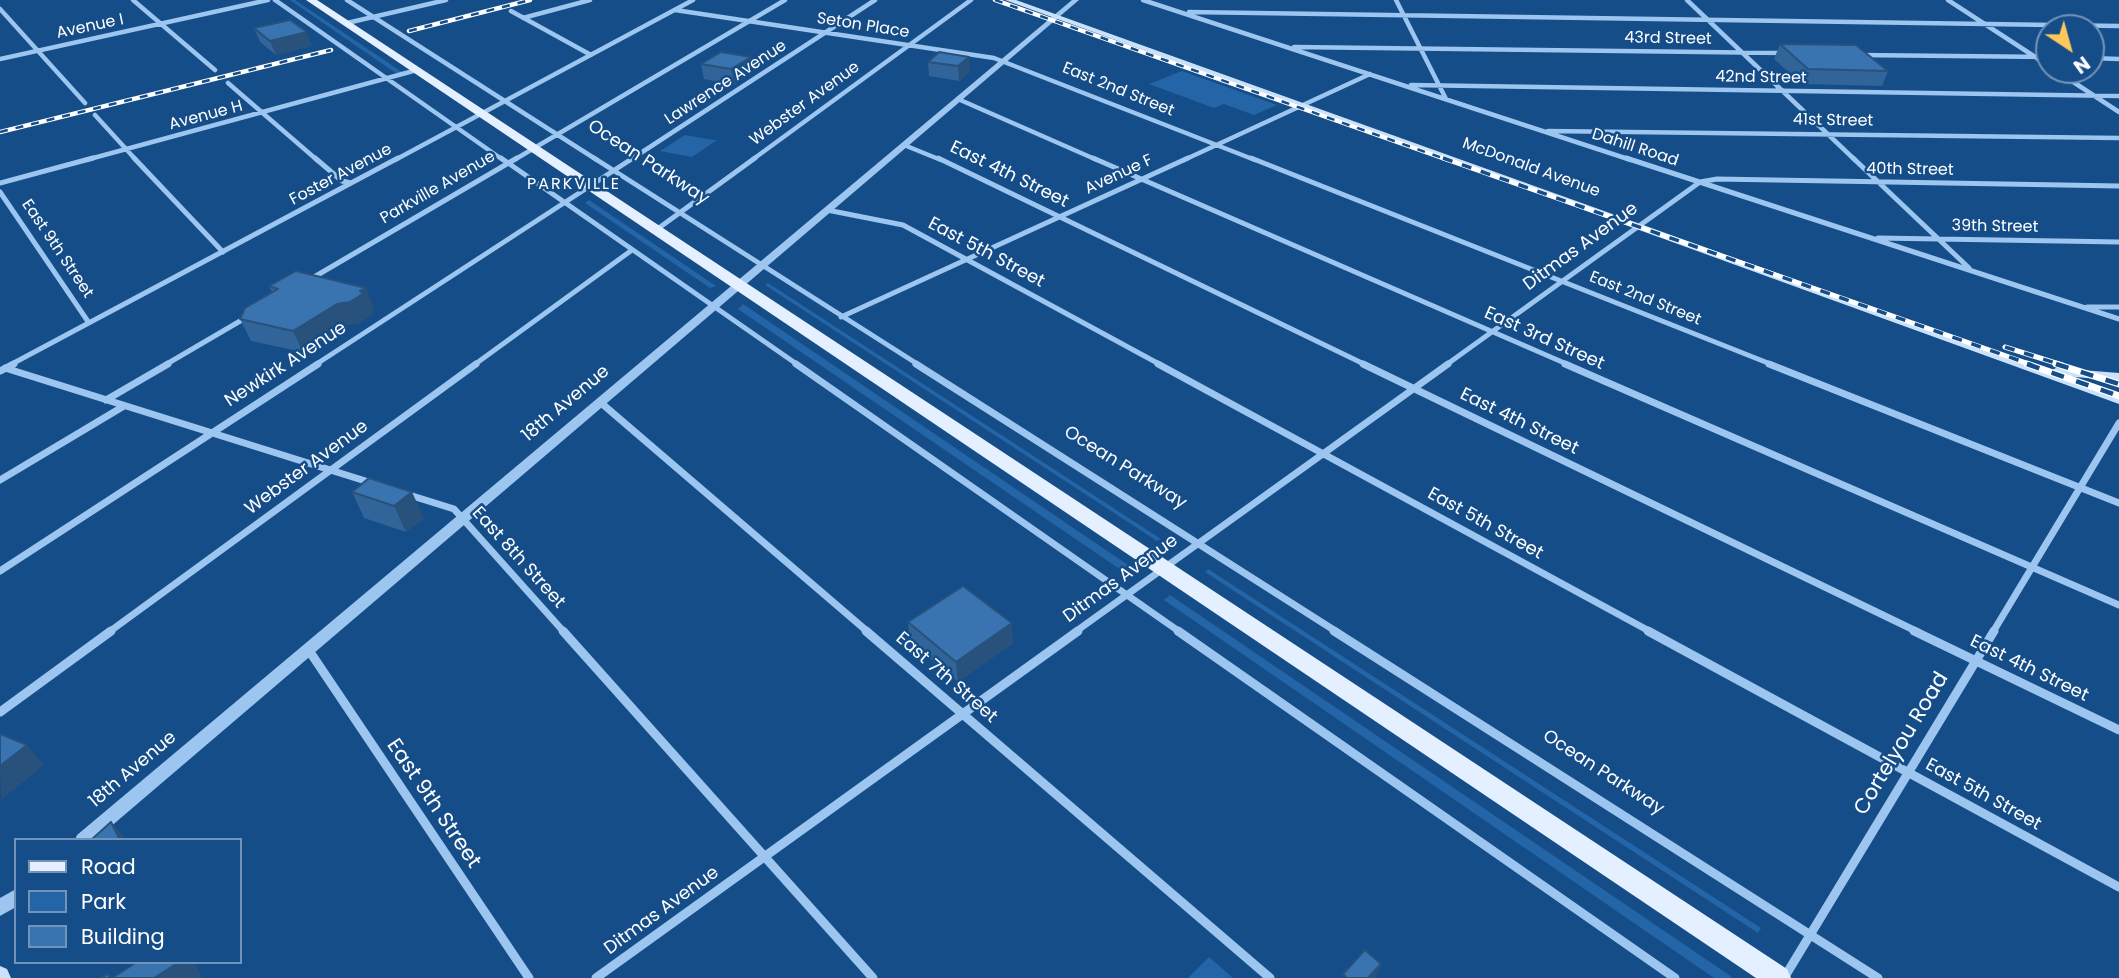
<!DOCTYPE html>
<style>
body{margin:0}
#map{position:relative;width:2119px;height:978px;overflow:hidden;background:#154d89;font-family:Poppins,sans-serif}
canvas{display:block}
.legend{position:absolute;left:14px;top:838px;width:228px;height:126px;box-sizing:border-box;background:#154d89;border:2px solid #7394b8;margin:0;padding:9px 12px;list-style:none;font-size:21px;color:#fff}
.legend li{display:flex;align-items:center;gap:14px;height:35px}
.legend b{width:35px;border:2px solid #7394b8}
.north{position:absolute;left:2035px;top:14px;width:70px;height:70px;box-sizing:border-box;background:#154d89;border:2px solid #7394b8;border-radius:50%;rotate:144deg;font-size:19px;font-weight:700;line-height:28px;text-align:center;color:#fff}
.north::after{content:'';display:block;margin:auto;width:24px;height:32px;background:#ffc85a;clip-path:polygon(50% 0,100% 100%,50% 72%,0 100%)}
</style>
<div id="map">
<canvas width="2119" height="978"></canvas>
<ul class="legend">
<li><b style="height:9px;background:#e4f0ff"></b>Road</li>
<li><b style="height:19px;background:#2465a7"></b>Park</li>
<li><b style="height:19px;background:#3974b1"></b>Building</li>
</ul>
<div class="north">N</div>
</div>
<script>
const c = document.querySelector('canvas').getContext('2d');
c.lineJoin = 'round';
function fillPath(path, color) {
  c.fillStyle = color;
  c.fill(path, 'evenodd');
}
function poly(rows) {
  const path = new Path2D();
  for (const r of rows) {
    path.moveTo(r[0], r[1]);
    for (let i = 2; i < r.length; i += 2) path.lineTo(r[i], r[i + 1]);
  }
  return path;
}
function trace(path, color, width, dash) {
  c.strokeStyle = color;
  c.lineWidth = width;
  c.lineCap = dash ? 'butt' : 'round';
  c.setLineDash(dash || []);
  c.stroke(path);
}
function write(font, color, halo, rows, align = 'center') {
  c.font = font + ' Poppins,sans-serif';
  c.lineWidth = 5;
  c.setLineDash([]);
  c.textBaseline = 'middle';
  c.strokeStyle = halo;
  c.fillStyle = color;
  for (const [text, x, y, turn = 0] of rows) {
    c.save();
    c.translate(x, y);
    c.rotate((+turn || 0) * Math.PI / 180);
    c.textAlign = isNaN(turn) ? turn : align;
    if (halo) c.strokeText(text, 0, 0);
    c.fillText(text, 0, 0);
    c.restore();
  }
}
fillPath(poly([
 [290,0,295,0,402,72,397,74],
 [1182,71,1277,105,1254,115,1224,104,1214,108,1149,84],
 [685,135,713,140,717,140,692,157,660,151],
 [589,200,716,286,710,288,585,203],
 [768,283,1161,539,1157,541,765,285],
 [743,304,1128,565,1121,570,738,309],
 [1208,569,1761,928,1758,933,1205,572],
 [1170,595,1732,977,1731,978,1714,978,1164,600],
 [1209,957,1233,978,1188,978]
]), '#2465a7');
trace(poly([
 [133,0,215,70],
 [275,0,503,160],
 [347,0,597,160],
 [1143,0,1631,160],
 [1396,0,1446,99],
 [1687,0,1855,160],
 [1948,0,2049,66],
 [0,9,85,103],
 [675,10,994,58,1255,160],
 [511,11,591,55],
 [1189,12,2119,26],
 [523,18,590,0],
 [347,23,446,0],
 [1294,47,1783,53],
 [1858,55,2049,57],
 [2091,58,2119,59],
 [0,59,268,0],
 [2055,70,2119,112],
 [228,83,317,160],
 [1411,85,2119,96],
 [958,99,1097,160],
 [95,115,136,160],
 [1548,131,2119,138],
 [904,145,941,160],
 [86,160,417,70],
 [395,160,693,0],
 [514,160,785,0],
 [630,160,875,0],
 [752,160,971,0],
 [1184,160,1370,74]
]), '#9cc5ef', 4.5);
trace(poly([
 [134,158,223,252],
 [315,158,342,181,351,183],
 [501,158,798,365],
 [594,158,919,365],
 [938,158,1366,365],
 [1093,158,1569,365],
 [1251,158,1773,365],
 [1626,158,2119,319],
 [1853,158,1969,268],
 [0,183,93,158],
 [0,192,89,323],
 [827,210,903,225,1161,365],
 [656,230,755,158],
 [1878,238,2119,242],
 [309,280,517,158],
 [2087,307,2119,307],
 [841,317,1188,158],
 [10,365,398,158],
 [165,365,247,317],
 [315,365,633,158],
 [474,365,632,250],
 [1446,365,1700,182,1717,179,2119,186]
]), '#9cc5ef', 5);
trace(poly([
 [796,364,1180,632],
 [916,364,1337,632],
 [1158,364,1651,632],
 [1363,364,1918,632],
 [1565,364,2119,605],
 [1769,364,2119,503],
 [5,368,375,484],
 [0,371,14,364],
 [106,400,168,364],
 [600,402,868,632],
 [0,480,124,406],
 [406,494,454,509,564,632],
 [0,571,318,364],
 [109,632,476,364],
 [1075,632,1448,364],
 [1993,632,2119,423]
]), '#9cc5ef', 7);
trace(poly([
 [563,631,873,978],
 [866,631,1270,978],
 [1178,631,1675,978],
 [1334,631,1878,978],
 [1648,631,2119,887],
 [1914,631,2119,730],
 [308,649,529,978],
 [0,712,111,631],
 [596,978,1078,631],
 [1784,978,1994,631]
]), '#9cc5ef', 9);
fillPath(poly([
 [1072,0,1079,0,95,840,75,840,77,835,1072,0],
 [16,889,16,907,0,916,0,898,16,889]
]), '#9cc5ef');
fillPath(poly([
 [1005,0,1016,0,2050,371,2056,368,2119,373,2119,381,2065,376,2119,396,2119,404,1005,0],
 [0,966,7,969,11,978,0,978,0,966]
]), '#c9e1fa');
fillPath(poly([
 [306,0,317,0,1787,969,1791,978,1756,978,306,0]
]), '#e4f0ff');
const railFar2 = poly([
 [995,0,1448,160],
 [409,31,530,0],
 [0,132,331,50]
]);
const railFar1 = poly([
 [1443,158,2032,365],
 [2005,347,2062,365]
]);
const rail = poly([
 [2027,364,2119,396],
 [2056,364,2119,384]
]);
trace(railFar2, '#fff', 4.5);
trace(railFar1, '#fff', 5);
trace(rail, '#fff', 7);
trace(railFar2, '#154d89', 2.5, [8]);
trace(railFar1, '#154d89', 3.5, [10]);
trace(rail, '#154d89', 4.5, [13]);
fillPath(poly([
 [254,28,312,46,276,55,260,42],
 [1780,44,1888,71,1882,86,1802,84,1774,59],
 [939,52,970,72,959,81,929,76,928,62],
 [701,64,754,72,734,85,704,79],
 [269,286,374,309,372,311,373,314,359,323,347,325,303,352,251,341,240,319,272,292],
 [369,478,424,518,406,532,364,518,352,492],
 [908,622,1013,643,958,682,910,642]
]), '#316498');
fillPath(poly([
 [307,32,312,46,276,55,270,41],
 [751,57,754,72,734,85,731,69],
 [969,57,970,72,959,81,958,66],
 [366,288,374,309,372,311,373,314,359,323,347,325,303,352,293,331],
 [412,492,424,518,406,532,394,506],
 [1012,623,1013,643,958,682,956,662],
 [27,745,44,765,1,800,0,766],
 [111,822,123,835,125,840,120,840],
 [179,962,195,962,202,978,154,978],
 [1381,964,1376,978,1368,978]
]), '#28517c');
const building = poly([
 [290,20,307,32,270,41,254,28,290,20],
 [1780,44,1856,45,1888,71,1808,69,1780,44],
 [721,52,751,57,731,69,701,64,721,52],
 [939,52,969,57,958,66,928,62,939,52],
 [296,271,366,288,360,291,364,293,350,302,337,304,293,331,240,319,245,308,278,289,269,286,296,271],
 [369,478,412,492,394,506,352,492,369,478],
 [963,586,1012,623,956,662,908,622,963,586],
 [0,734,27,745,0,766,0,734],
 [111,822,120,840,91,840,111,822],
 [1365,950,1381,964,1368,978,1347,978,1343,974,1365,950],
 [137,962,179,962,154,978,112,978,137,962],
 [108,974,110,978,101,978,108,974]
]);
fillPath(building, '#3974b1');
trace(building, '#28517c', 2);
write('16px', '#fff', '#154d89', [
 ["Seton Place",863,26,9],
 ["Avenue I",90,27,-12],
 ["43rd Street",1668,39,1],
 ["42nd Street",1761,78,1],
 ["Lawrence Avenue",726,83,-33],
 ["East 2nd Street",1118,90,22],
 ["Webster Avenue",805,104,-36],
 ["Avenue H",206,116,-15],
 ["41st Street",1833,121,1],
 ["Dahill Road",1635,148,18],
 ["McDonald Avenue",1531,168,20],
 ["40th Street",1910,170,1],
 ["Foster Avenue",341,175,-28],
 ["Avenue F",1119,175,-25],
 ["Parkville Avenue",438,188,-30],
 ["39th Street",1995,227,1],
 ["East 9th Street",57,249,56],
 ["East 2nd Street",1645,299,22]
]);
c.letterSpacing = '2px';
write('16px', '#fff', '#154d89', [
 ["PARKVILLE",574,185]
]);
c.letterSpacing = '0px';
write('18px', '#fff', '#154d89', [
 ["Ocean Parkway",648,163,33],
 ["East 4th Street",1009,175,26],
 ["Ditmas Avenue",1581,247,-36],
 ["East 5th Street",986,253,28],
 ["East 3rd Street",1544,339,24],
 ["Newkirk Avenue",286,365,-33],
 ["18th Avenue",566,404,-40],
 ["East 4th Street",1519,422,26],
 ["Webster Avenue",307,468,-36],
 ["Ocean Parkway",1125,468,32],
 ["East 5th Street",1485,524,29],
 ["East 8th Street",518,558,48],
 ["Ditmas Avenue",1121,579,-36],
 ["East 4th Street",2029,669,26],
 ["East 7th Street",946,678,41],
 ["18th Avenue",133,770,-40],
 ["Ocean Parkway",1603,773,33],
 ["East 5th Street",1983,795,29],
 ["Ditmas Avenue",662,911,-36]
]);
write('21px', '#fff', '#154d89', [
 ["Cortelyou Road",1902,744,-59],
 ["East 9th Street",433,804,56]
]);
</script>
